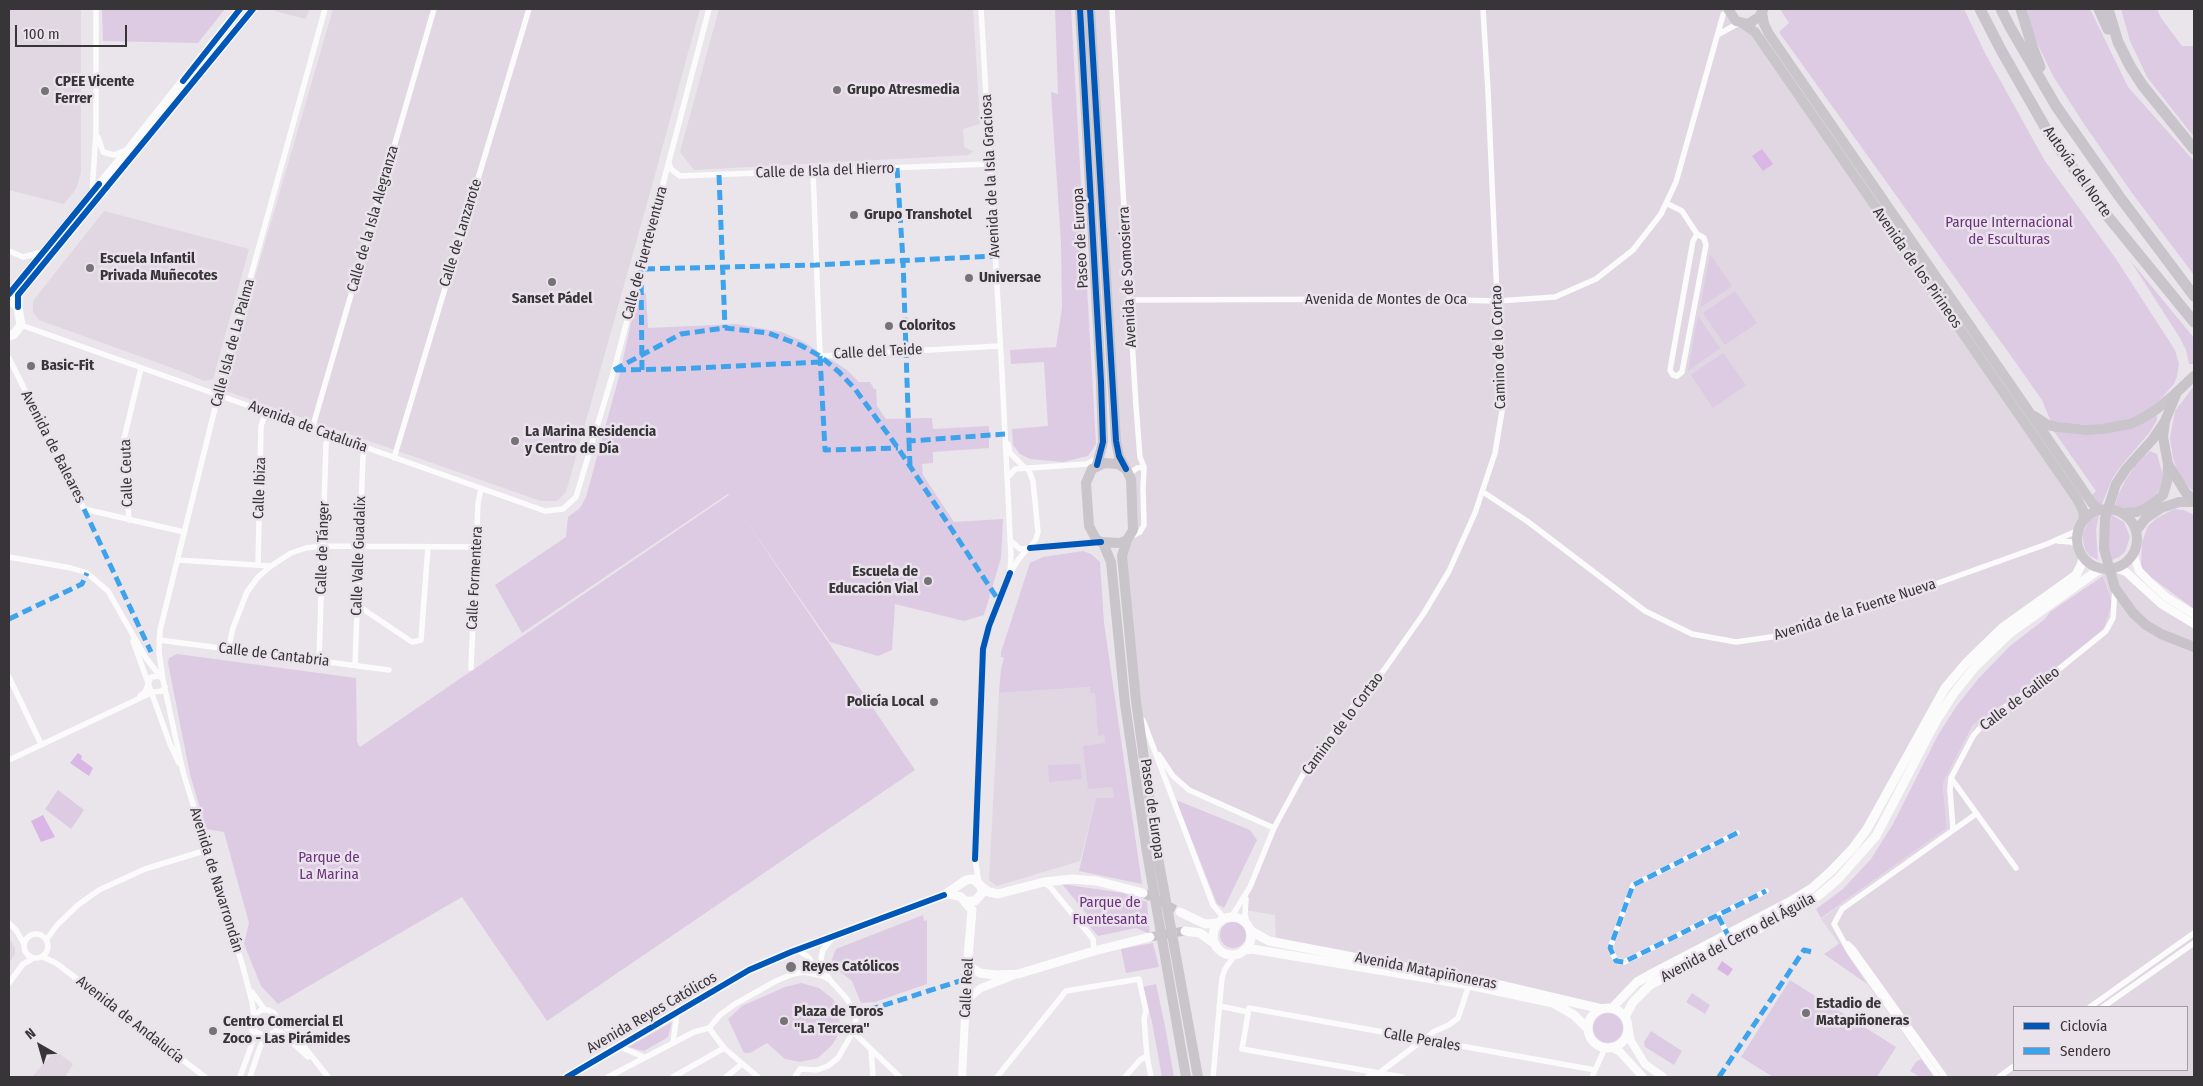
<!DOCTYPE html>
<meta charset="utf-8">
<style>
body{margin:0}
#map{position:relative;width:2203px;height:1086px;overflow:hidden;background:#e9e5ea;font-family:"Fira Sans Condensed",sans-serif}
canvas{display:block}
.frame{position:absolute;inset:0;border:10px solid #383538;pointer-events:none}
.legend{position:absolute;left:2013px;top:1006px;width:175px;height:65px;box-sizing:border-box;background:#eae3ec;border:1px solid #a39da4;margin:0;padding:6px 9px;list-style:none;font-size:15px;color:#383538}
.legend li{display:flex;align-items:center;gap:10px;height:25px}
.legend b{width:25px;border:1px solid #a39da4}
.north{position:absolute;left:15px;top:1021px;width:50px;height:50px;-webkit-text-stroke:4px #eae3ec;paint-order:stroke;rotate:322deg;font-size:14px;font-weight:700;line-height:20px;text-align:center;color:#383538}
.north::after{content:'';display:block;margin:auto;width:18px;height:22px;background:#383538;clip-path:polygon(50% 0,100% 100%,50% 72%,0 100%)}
.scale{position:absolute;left:15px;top:25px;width:112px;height:22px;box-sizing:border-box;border:2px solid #383538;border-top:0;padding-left:6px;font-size:15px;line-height:18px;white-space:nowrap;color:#383538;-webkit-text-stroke:4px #eae3ec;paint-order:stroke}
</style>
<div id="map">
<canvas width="2203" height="1086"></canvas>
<div class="frame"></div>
<ul class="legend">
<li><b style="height:6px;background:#0057b8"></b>Ciclovía</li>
<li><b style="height:6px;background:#3fa3ec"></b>Sendero</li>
</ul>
<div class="north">N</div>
<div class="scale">100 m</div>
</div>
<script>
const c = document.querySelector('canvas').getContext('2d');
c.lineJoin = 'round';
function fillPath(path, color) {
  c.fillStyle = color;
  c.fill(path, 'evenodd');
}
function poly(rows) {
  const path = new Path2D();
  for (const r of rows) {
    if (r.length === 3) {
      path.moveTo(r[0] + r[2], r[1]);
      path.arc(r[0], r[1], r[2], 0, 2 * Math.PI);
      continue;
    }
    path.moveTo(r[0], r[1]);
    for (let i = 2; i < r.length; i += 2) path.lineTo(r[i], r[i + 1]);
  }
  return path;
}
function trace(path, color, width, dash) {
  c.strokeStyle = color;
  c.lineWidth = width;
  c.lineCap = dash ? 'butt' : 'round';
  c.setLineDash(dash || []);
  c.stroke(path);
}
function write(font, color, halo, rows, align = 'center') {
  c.font = font + ' "Fira Sans Condensed",sans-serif';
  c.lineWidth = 5;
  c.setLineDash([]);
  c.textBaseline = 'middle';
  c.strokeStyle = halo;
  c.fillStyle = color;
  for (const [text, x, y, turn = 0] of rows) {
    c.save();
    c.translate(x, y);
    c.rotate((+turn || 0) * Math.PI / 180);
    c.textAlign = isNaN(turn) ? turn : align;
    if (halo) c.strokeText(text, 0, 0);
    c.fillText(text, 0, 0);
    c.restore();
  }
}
fillPath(poly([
 [9,9,81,9,81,173,76,189,64,204,9,190],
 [276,9,309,9,306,19,274,11],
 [333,9,700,9,653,182,566,492,557,501,541,501,226,391,224,384],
 [719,9,973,9,980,124,963,129,964,147,973,151,969,155,694,170,680,152],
 [1091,9,1728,9,1755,32,2050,461,2084,520,2079,530,2078,539,2082,563,2076,575,2002,628,1945,688,1867,829,1812,888,1653,973,1612,1008,1602,1009,1276,943,1275,915,1245,910,1250,887,1274,828,1205,798,1173,776,1155,752,1144,724,1122,556,1130,537,1131,479,1121,461],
 [104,211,249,249,213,379,204,381,186,373,39,320,33,312,33,301],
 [2101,568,2115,568,2194,624,2194,1077,1934,1077,1821,919,1947,828,1943,787,1944,781,1974,725,2112,603],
 [2014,1007,2187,1007,2187,1070,2014,1070],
 [1091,687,1091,693,1095,692,1098,735,1104,735,1114,799,1096,799,1080,861,997,886,989,880,999,693],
 [9,938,15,948,15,954,9,963],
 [57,1052,73,1064,65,1077,32,1077,53,1053]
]), '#e0d7e2');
fillPath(poly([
 [102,9,225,9,198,43,103,41],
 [1055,9,1071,9,1096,444,1088,456,1063,462,1030,459,1020,454,1013,445,1012,429,1048,426,1044,362,1011,364,1010,350,1056,347,1062,308,1061,243,1051,92,1058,94],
 [1780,9,1964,9,1986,55,2045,161,2116,259,2175,350,2179,364,2177,376,2174,384,2157,403,2142,414,2122,423,2100,426,2051,422,2042,400,2016,363,1779,32,1789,23],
 [2027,9,2090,9,2128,87,2194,161,2194,275,2132,193,2084,124,2053,76,2035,39],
 [2121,9,2157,9,2161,18,2182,46,2194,46,2194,137,2147,77,2130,41],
 [1710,254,1732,286,1700,308],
 [2130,260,2194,338,2194,364,2189,364,2186,350,2180,338],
 [1735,291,1757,323,1725,345,1703,313],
 [646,293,648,328,736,324,782,332,804,342,847,370,859,382,870,382,874,389,876,389,877,406,886,419,932,418,933,429,989,426,989,448,933,452,933,463,922,464,923,475,954,522,1003,519,1001,558,984,615,964,621,895,604,892,650,878,656,830,642,742,515,915,770,547,1021,462,897,278,1004,261,986,244,944,249,923,224,832,206,829,190,774,168,663,169,658,177,654,356,678,357,742,360,747,729,495,728,494,522,633,495,585,566,537,568,517,580,508,586,497,620,373,637,295],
 [1698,316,1720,348,1688,371],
 [1723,353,1746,385,1713,408,1691,375],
 [2194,386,2194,493,2179,475,2173,458,2170,438,2175,411],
 [2157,415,2157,420,2150,432,2121,466,2112,479,2102,504,2100,504,2092,495,2096,491,2053,430,2062,432],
 [2150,451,2157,454,2162,472,2163,483,2158,492,2138,508,2127,509,2115,505,2118,495,2126,479,2136,465],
 [2174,509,2184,510,2194,515,2194,609,2152,578,2141,567,2142,542,2148,526,2157,518],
 [2110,514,2124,522,2130,537,2125,552,2119,557,2110,561,2108,538],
 [2099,515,2096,530,2098,560,2090,556,2085,550,2082,534,2089,521],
 [1083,551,1091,554,1100,562,1104,623,1142,884,1079,871,1096,798,1114,798,1112,787,1088,789,1083,746,1105,743,1104,735,1098,736,1095,693,1091,693,1090,687,999,693,1001,669,1004,658,1001,657,1001,652,1030,563,1043,557],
 [2103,576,2112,603,2103,630,2094,640,1973,725,1944,781,1943,787,1947,828,1821,918,1816,909,1843,889,1871,859,1893,824,1938,735,1956,707,1978,679,2010,646,2045,619,2050,612],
 [1080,764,1082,779,1049,782,1048,765],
 [58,790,84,810,71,829,45,809],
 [1176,800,1250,830,1257,840,1224,908,1217,904],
 [1062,884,1123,893,1147,902,1150,934,1136,928,1098,936,1086,922,1089,917],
 [923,915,924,921,927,920,927,984,875,1002,861,1003,852,981,834,967,832,959,836,949],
 [1233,935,13],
 [1153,943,1159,967,1126,973,1121,949],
 [1840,943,1867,984,1824,954],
 [1790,980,1896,1047,1877,1077,1773,1077,1741,1057],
 [801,983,819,988,833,999,837,1006,840,1023,837,1037,832,1045,818,1058,800,1062,785,1059,767,1043,750,1053,744,1053,728,1019,742,1006,785,987],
 [1156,984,1165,1026,1174,1077,1162,1077,1152,1022,1143,987],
 [1692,993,1710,1005,1705,1014,1686,1002],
 [1608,1028,15],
 [672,1022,668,1037,644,1051,628,1047],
 [1651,1031,1682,1051,1674,1065,1645,1047,1644,1042],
 [1921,1059,1934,1077,1920,1077,1910,1071,1916,1062]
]), '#ddcbe4');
fillPath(poly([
 [1762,149,1773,164,1763,171,1752,156],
 [78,753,82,756,81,759,93,768,89,776,70,763],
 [43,815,55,837,41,842,31,821],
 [1722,961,1733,969,1728,976,1717,969]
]), '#dab6e6');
trace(poly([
 [1143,893,1180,912],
 [1150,937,1185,931]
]), '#c6c2c6', 9, [9, 4.5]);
trace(poly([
 [981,9,1002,373,1011,556,1010,573],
 [1112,9,1136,406,1140,457,1144,467,1143,488,1144,525,1140,532,1132,536],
 [1719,34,1739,23],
 [98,137,103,152,114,155,126,150],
 [669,163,671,169,680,176,990,164],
 [813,171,820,356,1000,346],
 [92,193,96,132,96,9],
 [1666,203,1682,211,1697,234,1704,238,1706,245,1682,372,1677,376,1673,375,1670,370,1693,241,1697,234],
 [9,251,23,257,43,252],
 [1131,300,1407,299,1498,301,1555,297,1596,279,1633,250,1661,214,1676,182,1723,15,1728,9],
 [21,325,545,511,563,509,576,497,614,370,709,9],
 [9,358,84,509,184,532],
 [312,429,434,9],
 [1008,444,1010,453,1025,468],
 [394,458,529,9],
 [1028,468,1033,481,1038,532,1036,539,1030,548],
 [1129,474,1137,468,1144,467],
 [1008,477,1015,469,1087,464,1098,458],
 [1483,492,1527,521,1645,611,1692,634,1736,642,1778,636,1885,602,2047,544,2079,530],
 [129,520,123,443,141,368],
 [1010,540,1020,549,1101,542],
 [2058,541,2071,542,2079,546],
 [9,557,71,568,87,573,108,591,146,658,163,680,183,772,243,967,252,1002,254,1016],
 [178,560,271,566],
 [258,565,261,426,266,412],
 [357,605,412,642,421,640,428,547],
 [159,640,389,670],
 [133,641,170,744,179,763],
 [228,650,233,628,247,592,258,577,271,566,291,553,306,548,323,546,476,547],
 [319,661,326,444,329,435],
 [355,665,363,456,366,448],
 [471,668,478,503,481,489],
 [9,677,41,744],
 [163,680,159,652,160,630,223,376,325,9],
 [140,696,145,692,151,677,160,676],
 [1143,720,1213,905,1224,918],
 [1159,755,1173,776,1189,790,1274,828],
 [9,760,153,692,162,691,165,687],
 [1951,778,2016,868],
 [1953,829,1950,790,1951,778,1973,736,1987,720,2059,669,2106,631,2113,618,2115,588],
 [1737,833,1633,885,1610,948,1616,961,1624,962,1766,891],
 [1044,882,1051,888,1093,939,1094,951],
 [979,883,975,859,983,649,989,626,1010,573,1018,560,1028,548],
 [1246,899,1245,914,1247,925],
 [1232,916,1250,887,1274,828,1306,769,1355,704,1384,670,1424,613,1449,571,1475,513,1495,453,1502,411,1488,91,1483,9],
 [1718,916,1728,935],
 [9,923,16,930,24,944],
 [36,946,12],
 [47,939,57,925,78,905,99,890,145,869,207,850],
 [1848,944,1854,950,1945,1077],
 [797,950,807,956,822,974],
 [43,957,56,963,205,1077],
 [829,978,824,971,821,958,823,950,832,938],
 [9,983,23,964,34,958],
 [252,992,265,1010],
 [1219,1006,1248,1012],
 [2090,1007,2194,933],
 [2103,1007,2194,943],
 [278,1021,295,1035,328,1077],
 [709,1028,720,1015,735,1004,776,981,793,974,804,972,823,976,830,980,847,999,854,1012,856,1019,853,1032,838,1058,828,1066,817,1070,800,1069,795,1077],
 [709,1028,724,1048,758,1077],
 [275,1032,281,1032,308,1057],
 [853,1032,900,1077],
 [673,1043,677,1013],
 [620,1047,644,1057],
 [871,1049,873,1077],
 [240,1077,252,1044,252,1022,254,1016,261,1010,268,1010,274,1013,278,1021,275,1032,266,1036,256,1032,252,1026],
 [250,1077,260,1047,266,1036],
 [608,1077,694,1032,709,1028],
 [673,1077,724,1048],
 [726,1077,742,1064],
 [997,1077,1066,991,1139,979,1146,1011,1144,1019,1147,1056,1151,1077],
 [1125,1077,1140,1060,1147,1056],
 [1213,1077,1222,978,1225,969,1235,955],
 [1367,1077,1379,1073,1435,1031,1449,1025,1458,1018,1469,985],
 [1402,1077,1242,1049,1249,1008,1595,1070],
 [1592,1077,1605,1048],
 [1938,1077,1850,953,1834,924,1842,909,1976,814],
 [1999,1077,2014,1066]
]), '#fcfbfc', 5.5);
trace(poly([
 [2133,554,2139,571,2150,582,2166,597,2194,614],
 [2115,568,2126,572,2161,604,2194,624],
 [967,1002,971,996,981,988,1012,976],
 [1629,1031,1631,1041,1645,1064,1663,1077],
 [1612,1047,1620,1052,1643,1077],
 [962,1077,968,959]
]), '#fcfbfc', 8);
trace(poly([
 [9,294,130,148,240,9],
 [9,300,18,307,21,325,14,334,9,336],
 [18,307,18,295,253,9],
 [981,886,989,892,998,894,1044,882,1072,879,1097,881,1143,893],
 [946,894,966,880,973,879,981,886,982,893,975,901,966,901],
 [1180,912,1205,924,1218,923],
 [1232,936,19],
 [1185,931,1200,933,1215,944],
 [1251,931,1269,941,1500,985,1602,1009],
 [1244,950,1252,949,1469,985,1553,1003,1574,1015,1588,1029],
 [1608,1028,20],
 [1612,1008,1637,982,1653,973,1791,901,1812,888,1831,871,1853,848,1867,829,1945,688,1967,662,2002,628,2076,575,2082,563,2083,556],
 [1625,1017,1633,1002,1650,985,1796,910,1818,896,1838,879,1876,836,1936,721,1954,693,1975,667,2010,633,2101,568],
 [567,1077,749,970,791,952,944,895,950,894,961,897,972,910,968,958,972,968,980,973,996,975,1018,974,1094,951,1150,937]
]), '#fcfbfc', 9);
trace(poly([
 [1080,9,1101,382,1103,442,1097,465],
 [1090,9,1116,441,1119,456,1126,469],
 [1728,9,1736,21,1748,24,1759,17,1763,10],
 [1762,12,1764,24,1769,34,2092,503,2100,510],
 [1742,23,1755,32,1782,71,2077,499,2083,510,2084,520],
 [2034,416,2048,425,2057,427,2087,430,2102,429,2130,424,2141,419,2157,409,2177,392],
 [1105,463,1118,464,1126,469,1131,479,1133,530,1127,540,1120,543,1101,542,1096,539,1089,526,1086,483,1092,469,1105,463],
 [2107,539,30],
 [2123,513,2137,512,2146,508,2163,495,2167,482,2168,464],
 [2136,531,2146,518,2161,508,2179,502,2194,502],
 [1127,540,1122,556,1136,701,1157,852,1198,1077],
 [1103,543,1111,562,1125,704,1147,853,1186,1077]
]), '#c9c5cb', 10);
trace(poly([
 [2194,376,2177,392,2165,421,2163,437,2168,464,2186,493,2194,500],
 [2165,421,2153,439,2126,469,2116,484,2105,518,2104,549,2115,588,2133,613,2146,625,2161,634,2194,647]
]), '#c8c3c9', 10);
trace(poly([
 [1980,9,2001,50,2049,134,2105,213,2194,322],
 [2001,9,2010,27,2056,106,2119,196,2194,296],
 [2021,9,2033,49,2040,67],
 [2099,9,2108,29],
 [2108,9,2118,42,2130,66,2143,86,2194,149]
]), '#c9c3cb', 11);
trace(poly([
 [897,168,903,260,909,441,1005,434],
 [719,175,725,328],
 [820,356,825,450,898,448],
 [614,370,681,334,725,328,768,333,800,345,820,356,839,372,855,389,898,448,999,601],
 [616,370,673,369,820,362],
 [642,370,641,269,816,265,995,256],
 [909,441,910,466],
 [84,509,151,652],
 [9,619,82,584,87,573],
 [1737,833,1633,885,1610,948,1616,961,1624,962,1766,891],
 [1718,916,1728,935],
 [854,1012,875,1008,966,979],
 [1719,1077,1804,950,1812,952]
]), '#3fa3ec', 5, [10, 5]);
trace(poly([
 [1080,9,1101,382,1103,442,1097,465],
 [1090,9,1116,441,1119,456,1126,469],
 [183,81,240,9],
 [9,294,99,184],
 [18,307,18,295,253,9],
 [1030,548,1101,542],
 [975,859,983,649,989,626,1010,573],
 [567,1077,749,970,791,952,944,895]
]), '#0057b8', 6);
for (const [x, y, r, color] of [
 [837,90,5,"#767376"],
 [45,91,5,"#767376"],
 [854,215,5,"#767376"],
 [90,268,5,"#767376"],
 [969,278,5,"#767376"],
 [552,282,5,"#767376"],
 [889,326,5,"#767376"],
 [31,366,5,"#767376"],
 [515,441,5,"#767376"],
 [928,581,5,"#767376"],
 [934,702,5,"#767376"],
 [791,967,6,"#767376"],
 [1806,1013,5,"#767376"],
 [784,1021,5,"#767376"],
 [213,1031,5,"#767376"]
]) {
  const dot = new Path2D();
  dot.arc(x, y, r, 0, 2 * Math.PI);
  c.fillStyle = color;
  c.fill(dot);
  trace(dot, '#eae3ec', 2);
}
write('bold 15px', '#383538', '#eae3ec', [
 ["CPEE Vicente",55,82],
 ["Ferrer",55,99],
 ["Grupo Atresmedia",847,90],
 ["Grupo Transhotel",864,215],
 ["Escuela Infantil",100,259],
 ["Privada Muñecotes",100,276],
 ["Universae",979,278],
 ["Sanset Pádel",552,299,"center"],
 ["Coloritos",899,326],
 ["Basic-Fit",41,366],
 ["La Marina Residencia",525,432],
 ["y Centro de Día",525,449],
 ["Escuela de",918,572,"right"],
 ["Educación Vial",918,589,"right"],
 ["Policía Local",924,702,"right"],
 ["Reyes Católicos",802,967],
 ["Estadio de",1816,1004],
 ["Matapiñoneras",1816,1021],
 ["Plaza de Toros",794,1012],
 ["\"La Tercera\"",794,1029],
 ["Centro Comercial El",223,1022],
 ["Zoco - Las Pirámides",223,1039]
], 'left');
write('15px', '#383538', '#eae3ec', [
 ["Calle de Isla del Hierro",825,171,-2],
 ["Autovía del Norte",2077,172,55],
 ["Avenida de la Isla Graciosa",991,176,-93],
 ["Calle de la Isla Alegranza",373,219,-74],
 ["Calle de Lanzarote",461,233,-73],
 ["Paseo de Europa",1081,238,-93],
 ["Calle de Fuerteventura",645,253,-75],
 ["Avenida de los Pirineos",1917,268,55],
 ["Avenida de Somosierra",1128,277,-93],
 ["Avenida de Montes de Oca",1386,300],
 ["Calle Isla de La Palma",233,343,-75],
 ["Camino de lo Cortao",1499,347,-92],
 ["Calle del Teide",878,352,-3],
 ["Avenida de Cataluña",308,427,20],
 ["Avenida de Baleares",53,447,63],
 ["Calle Ceuta",127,473,-92],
 ["Calle Ibiza",260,488,-88],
 ["Calle de Tánger",323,548,-88],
 ["Calle Valle Guadalix",359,556,-88],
 ["Calle Formentera",475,578,-87],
 ["Avenida de la Fuente Nueva",1855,610,-18],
 ["Calle de Cantabria",274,655,7],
 ["Calle de Galileo",2020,699,-37],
 ["Camino de lo Cortao",1343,724,-53],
 ["Paseo de Europa",1152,809,82],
 ["Avenida de Navarrondán",216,880,73],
 ["Avenida del Cerro del Águila",1738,938,-28],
 ["Avenida Matapiñoneras",1426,971,11],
 ["Calle Real",967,988,-87],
 ["Avenida Reyes Católicos",652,1013,-30],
 ["Avenida de Andalucía",130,1020,38],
 ["Calle Perales",1422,1040,10]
]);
write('15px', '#6d3380', '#eae3ec', [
 ["Parque Internacional",2009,223],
 ["de Esculturas",2009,240],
 ["Parque de",329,858],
 ["La Marina",329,875],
 ["Parque de",1110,903],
 ["Fuentesanta",1110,920]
]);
</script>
